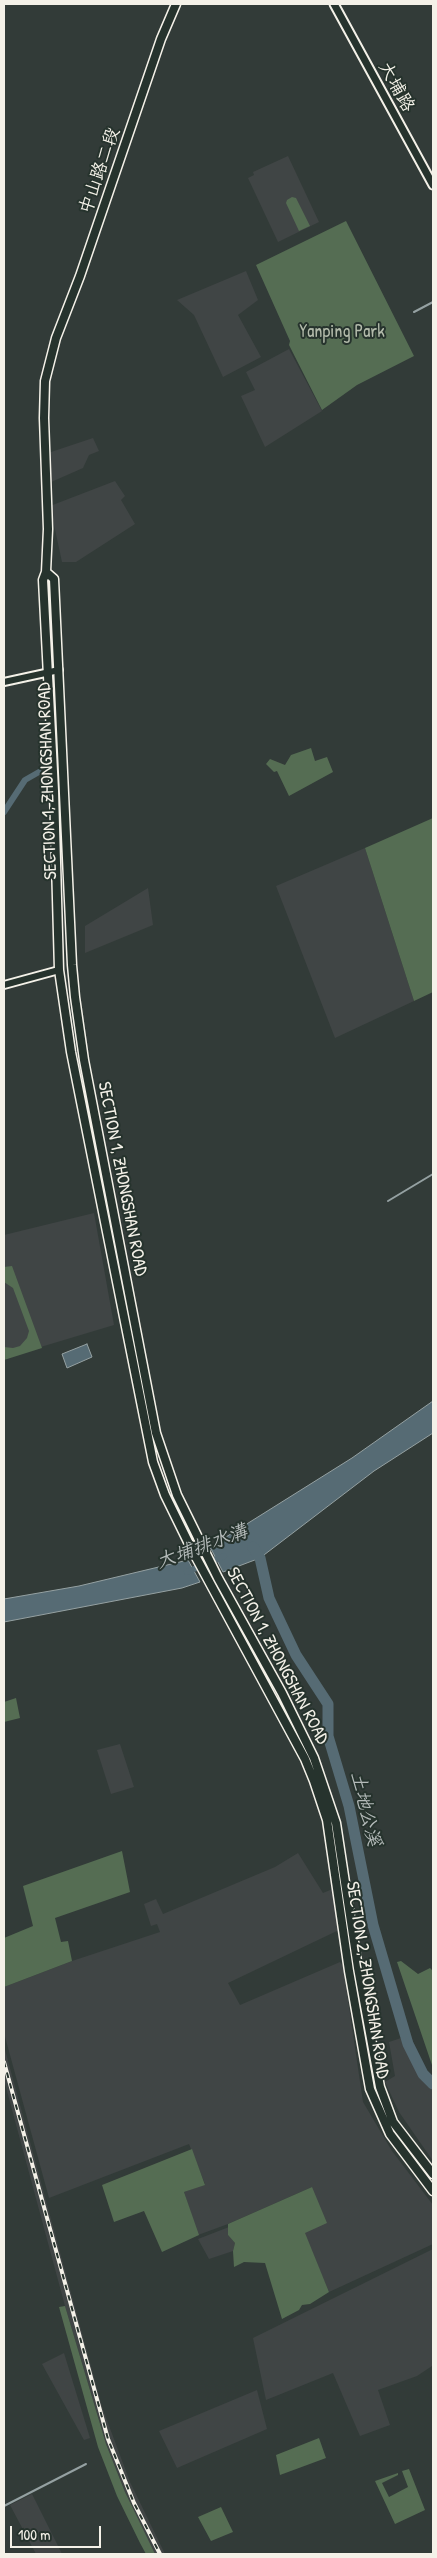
<!DOCTYPE html>
<meta charset="utf-8">
<style>
body{margin:0}
#map{position:relative;width:437px;height:2558px;overflow:hidden;background:#323b38;font-family:"Patrick Hand",sans-serif}
canvas{display:block}
.frame{position:absolute;inset:0;border:5px solid #f4f1e8;pointer-events:none}
.scale{position:absolute;left:10px;top:2526px;width:91px;height:22px;box-sizing:border-box;border:2px solid #f4f1e8;border-top:0;padding-left:6px;font-size:15px;line-height:18px;white-space:nowrap;color:#f4f1e8;-webkit-text-stroke:4px #26332d;paint-order:stroke}
</style>
<div id="map">
<canvas width="437" height="2558"></canvas>
<div class="frame"></div>
<div class="scale">100 m</div>
</div>
<script>
const c = document.querySelector('canvas').getContext('2d');
c.lineJoin = 'round';
function fillPath(path, color) {
  c.fillStyle = color;
  c.fill(path, 'evenodd');
}
function poly(rows) {
  const path = new Path2D();
  for (const r of rows) {
    path.moveTo(r[0], r[1]);
    for (let i = 2; i < r.length; i += 2) path.lineTo(r[i], r[i + 1]);
  }
  return path;
}
function trace(path, color, width, dash) {
  c.strokeStyle = color;
  c.lineWidth = width;
  c.lineCap = dash ? 'butt' : 'round';
  c.setLineDash(dash || []);
  c.stroke(path);
}
function write(font, color, halo, rows, align = 'center') {
  c.font = font + ' "Patrick Hand","LXGW WenKai TC",sans-serif';
  c.lineWidth = 4;
  c.setLineDash([]);
  c.textBaseline = 'middle';
  c.strokeStyle = halo;
  c.fillStyle = color;
  for (const [text, x, y, turn = 0] of rows) {
    c.save();
    c.translate(x, y);
    c.rotate((+turn || 0) * Math.PI / 180);
    c.textAlign = isNaN(turn) ? turn : align;
    if (halo) c.strokeText(text, 0, 0);
    c.fillText(text, 0, 0);
    c.restore();
  }
}
fillPath(poly([
 [288,156,319,222,278,242,248,178,254,175,253,172],
 [246,271,258,300,238,315,261,357,223,377,194,315,177,300],
 [289,349,322,411,265,447,241,396,255,390,246,372],
 [93,438,99,451,89,455,83,468,49,483,48,453],
 [115,481,125,496,121,500,135,524,76,562,62,562,50,506],
 [365,848,414,1001,335,1038,276,886],
 [148,888,153,925,85,953,85,926],
 [94,1213,114,1325,4,1358,4,1235],
 [120,1744,134,1787,111,1794,97,1750],
 [298,1853,323,1893,335,1888,341,1929,228,1983,240,2005,340,1962,343,1966,363,2102,392,2151,433,2205,433,2244,329,2292,304,2233,312,2187,228,2224,198,2235,184,2192,205,2184,189,2144,49,2198,4,2033,4,1987,72,1961,160,1932,157,1924,151,1926,144,1904,156,1899,163,1914,275,1867],
 [410,2035,426,2070,428,2086,433,2091,433,2161,399,2112,385,2082,395,2076,389,2042],
 [4,2046,102,2407,130,2482,165,2554,155,2554,147,2539,125,2492,106,2444,65,2306,4,2080],
 [229,2227,228,2235,235,2243,233,2251,209,2259,198,2239],
 [433,2249,433,2368,432,2366,417,2376,378,2390,390,2425,360,2436,333,2373,266,2400,253,2338],
 [64,2353,90,2438,84,2440,42,2364],
 [257,2390,267,2429,177,2468,159,2431],
 [32,2494,62,2554,36,2554,10,2505]
]), '#404545');
fillPath(poly([
 [292,197,296,198,310,226,299,231,286,203,287,200],
 [346,221,414,356,357,385,322,410,289,345,290,341,256,265],
 [311,748,315,761,327,757,333,772,289,796,277,771,274,772,266,764,270,759,285,765,291,755],
 [433,818,433,992,414,1001,365,848],
 [12,1266,42,1348,4,1360,4,1347,13,1348,20,1346,27,1338,29,1331,13,1288,4,1282,4,1267],
 [16,1698,20,1718,4,1722,4,1702],
 [122,1851,130,1892,55,1918,61,1942,68,1941,72,1961,4,1987,4,1938,33,1926,23,1886],
 [401,1961,418,1974,430,1968,433,1971,433,2068,397,1962],
 [192,2149,205,2185,184,2192,199,2235,162,2252,144,2211,114,2222,102,2185],
 [312,2187,327,2223,305,2233,329,2292,310,2304,302,2305,299,2310,282,2319,265,2263,244,2262,234,2267,233,2251,235,2243,228,2235,228,2224],
 [65,2306,106,2444,125,2492,155,2554,146,2554,140,2543,117,2496,98,2447,59,2307],
 [319,2438,326,2458,280,2475,276,2455],
 [409,2469,425,2510,395,2524,375,2481,398,2473,398,2475,382,2483,389,2497,408,2487,402,2471],
 [221,2507,233,2532,211,2541,198,2517]
]), '#556d53');
const water = poly([
 [87,1344,92,1357,67,1368,62,1354,87,1344],
 [433,1401,433,1433,374,1471,260,1558,223,1572,210,1547,352,1458,433,1401],
 [188,1560,200,1582,182,1588,4,1622,4,1599,79,1586,188,1560]
]);
fillPath(water, '#566b74');
trace(water, '#95a1a2', 1);
trace(poly([
 [414,312,433,302],
 [388,1201,433,1174],
 [4,2506,86,2464]
]), '#95a1a2', 2);
trace(poly([
 [4,812,25,780,39,772],
 [187,1572,224,1556]
]), '#566b74', 6);
trace(poly([
 [253,1547,260,1558,269,1598,296,1655,328,1704,328,1736,349,1806,373,1925,408,2044,423,2074,433,2084]
]), '#566b74', 11);
const tertiary = poly([
 [4,682,59,670],
 [4,985,59,970]
]);
const secondary = poly([
 [334,4,433,185]
]);
const primary = poly([
 [176,4,161,39,80,276,56,338,45,381,44,418,48,529,46,572,43,580,54,791,59,970,71,1052,153,1462,165,1495,192,1550,305,1759,314,1781,327,1820,349,1971,370,2089,390,2134,433,2191],
 [46,572,54,579,72,965,75,997,84,1060,156,1433,177,1495,218,1578,282,1693,314,1758,336,1823,358,1968,380,2087,393,2122,433,2174]
]);
trace(tertiary, '#f4f1e8', 10);
trace(secondary, '#f4f1e8', 11);
trace(primary, '#f4f1e8', 11);
trace(tertiary, '#26332d', 6);
trace(secondary, '#26332d', 7);
trace(primary, '#26332d', 8);
const rail = poly([
 [4,2062,108,2439,134,2503,160,2554]
]);
trace(rail, '#f4f1e8', 4);
trace(rail, '#26332d', 2, [5.5]);
write('18px', '#f4f1e8', '#26332d', [
 ["大埔路",396,87,61],
 ["中山路二段",100,171,-71],
 ["SECTION 1, ZHONGSHAN ROAD",48,781,-92],
 ["SECTION 1, ZHONGSHAN ROAD",122,1179,79],
 ["SECTION 1, ZHONGSHAN ROAD",277,1656,62],
 ["SECTION 2, ZHONGSHAN ROAD",367,1980,81]
]);
write('18px', '#b4bcac', '#26332d', [
 ["Yanping Park",342,332]
]);
write('italic 19px', '#b5bbba', '#26332d', [
 ["大埔排水溝",202,1547,-20],
 ["土地公溪",365,1809,76]
]);
</script>
